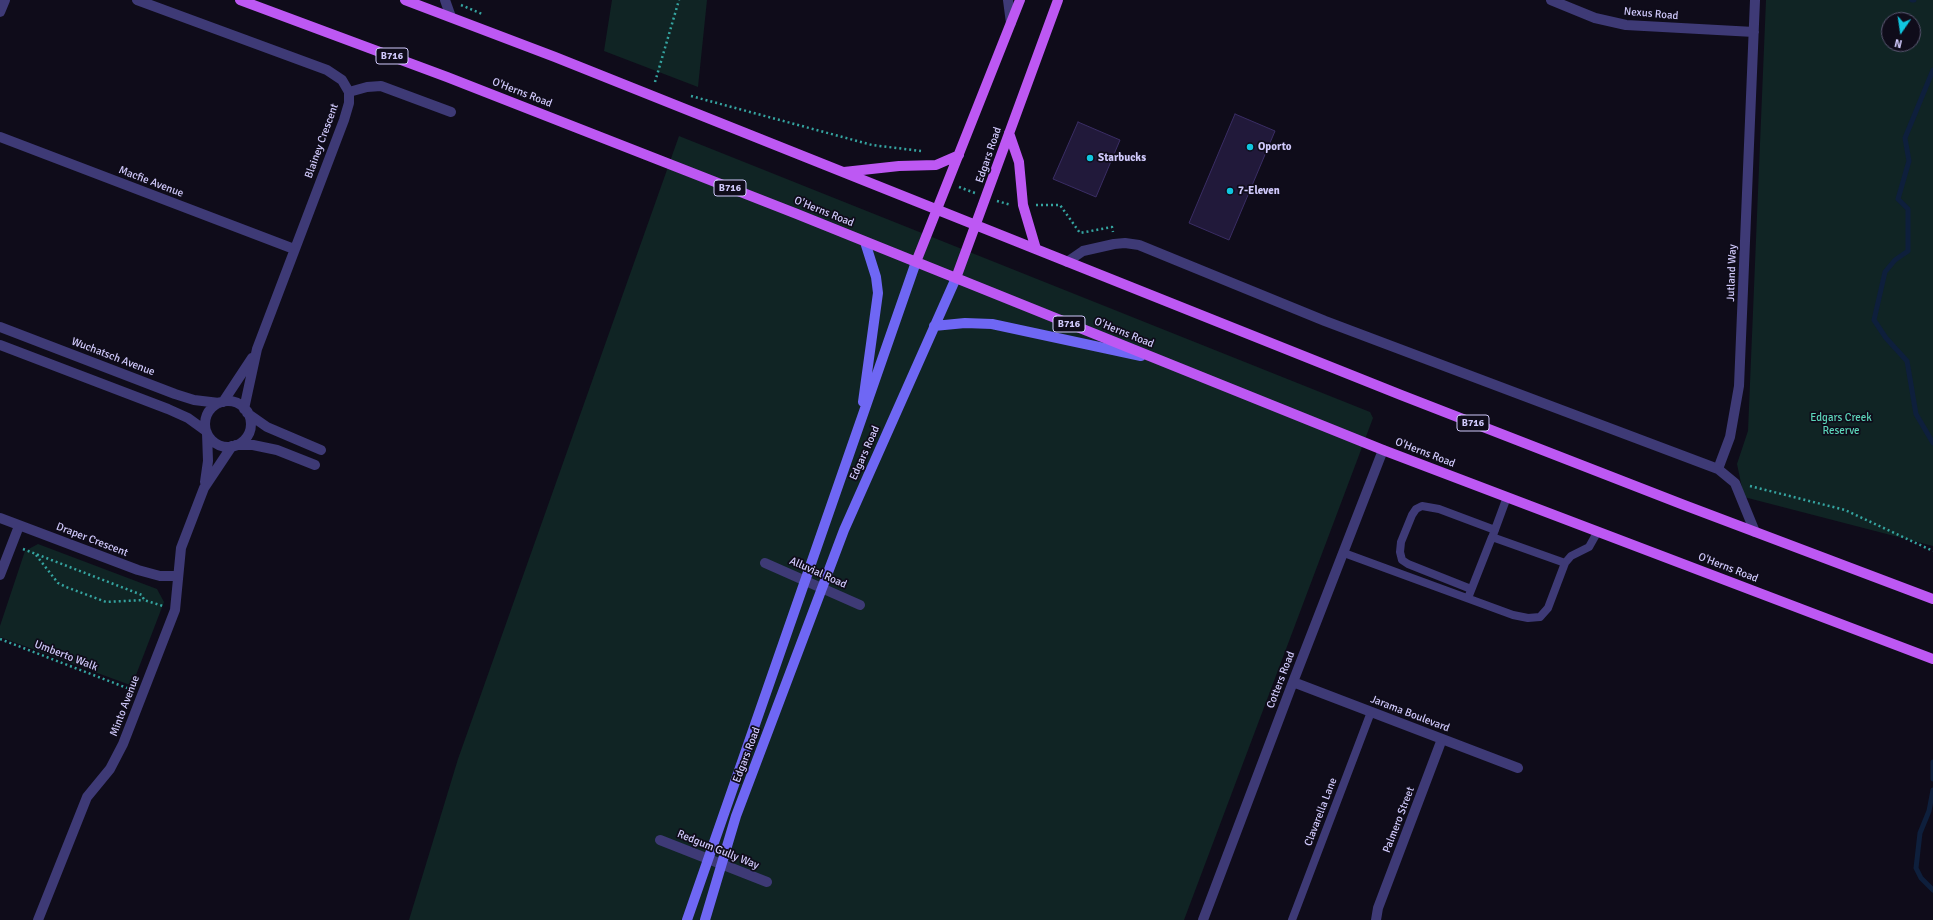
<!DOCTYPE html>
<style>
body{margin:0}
#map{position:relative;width:1933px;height:920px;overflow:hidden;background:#0f0c1a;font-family:Signika,sans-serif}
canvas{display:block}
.north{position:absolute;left:1881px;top:12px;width:40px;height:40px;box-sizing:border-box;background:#0f0c1a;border:1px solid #5c5874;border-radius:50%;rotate:193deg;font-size:11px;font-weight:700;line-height:16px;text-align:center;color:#d0c9fb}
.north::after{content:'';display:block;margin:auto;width:14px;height:18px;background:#10c6e0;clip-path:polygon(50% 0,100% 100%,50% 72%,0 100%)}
</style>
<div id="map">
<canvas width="1933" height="920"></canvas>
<div class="north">N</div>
</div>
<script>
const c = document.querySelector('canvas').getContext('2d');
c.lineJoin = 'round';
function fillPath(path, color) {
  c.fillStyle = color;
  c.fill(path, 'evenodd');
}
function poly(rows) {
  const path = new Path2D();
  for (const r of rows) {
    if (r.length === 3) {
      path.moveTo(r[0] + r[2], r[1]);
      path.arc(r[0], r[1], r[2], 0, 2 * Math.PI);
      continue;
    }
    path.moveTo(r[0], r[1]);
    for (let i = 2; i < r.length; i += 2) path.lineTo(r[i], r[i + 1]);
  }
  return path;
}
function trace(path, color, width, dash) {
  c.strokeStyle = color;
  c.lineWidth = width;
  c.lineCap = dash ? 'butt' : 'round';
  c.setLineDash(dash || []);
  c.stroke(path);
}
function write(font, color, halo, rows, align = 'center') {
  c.font = font + ' Signika,sans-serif';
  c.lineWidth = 3.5;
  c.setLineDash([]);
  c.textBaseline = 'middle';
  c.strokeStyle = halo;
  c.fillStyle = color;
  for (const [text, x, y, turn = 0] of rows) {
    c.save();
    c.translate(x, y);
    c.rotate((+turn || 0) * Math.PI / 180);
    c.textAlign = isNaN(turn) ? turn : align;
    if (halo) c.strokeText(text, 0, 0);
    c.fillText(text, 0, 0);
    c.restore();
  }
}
fillPath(poly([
 [612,0,707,0,698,87,604,51],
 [1766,0,1933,0,1933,546,1744,497,1737,464,1748,431],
 [1889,20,1913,20,1913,44,1889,44],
 [679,136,1370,412,1373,418,1184,920,409,920,458,759],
 [38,544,157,589,164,602,136,675,130,685,0,637,0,626,25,551]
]), '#102424');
trace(poly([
 [1912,0,1914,0],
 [1933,70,1905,138,1909,161,1898,199,1908,209,1908,251,1895,260,1885,272,1874,320,1886,338,1907,361,1916,414,1933,443],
 [1933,762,1933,779],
 [1933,790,1929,811,1920,833,1916,868,1921,878,1933,890]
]), '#0e1f3c', 5);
const building = poly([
 [1235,114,1275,131,1229,240,1189,223,1235,114],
 [1078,122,1120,140,1096,197,1053,179,1078,122]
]);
fillPath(building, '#21193a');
trace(building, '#3a2d64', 1);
trace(poly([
 [461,5,482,14],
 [655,82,679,0],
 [691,96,872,145,921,151],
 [959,187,975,193],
 [997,201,1011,205],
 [1036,205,1060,205,1080,233,1112,227,1113,232],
 [1750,486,1845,510,1933,551],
 [23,549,142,595,144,600,163,606],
 [36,555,58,583,66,587,106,602,144,600],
 [0,639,127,688]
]), '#35a4a0', 2.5, [2, 3]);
trace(poly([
 [1493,535,1507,497],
 [1344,553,1513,615,1528,618,1540,617,1548,608,1565,563,1492,537,1468,598],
 [1565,563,1571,556,1589,547,1598,531],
 [1471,589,1408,564,1402,560,1400,552,1401,542,1412,515,1416,509,1422,506,1439,509,1495,530],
 [1292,920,1371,712]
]), '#3e3a76', 8);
trace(poly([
 [137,0,327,70,342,80,349,92,349,103,344,120,257,349,244,409],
 [445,0,451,17],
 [1008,0,1011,23],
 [1551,0,1595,18,1626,25,1754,32],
 [1755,0,1739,386,1730,437,1718,469,1735,483,1755,532],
 [0,12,5,0],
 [349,92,367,87,381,86,451,112],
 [0,137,294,249],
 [1067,262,1083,251,1114,244,1125,243,1139,245,1325,321,1718,469],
 [0,327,175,394,194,400,219,403],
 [0,345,168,409,188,418,206,431],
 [228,424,23],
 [223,402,252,358],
 [247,413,267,427,321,450],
 [236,445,253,445,277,450,315,465],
 [205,482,208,461,207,433],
 [0,518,138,570,160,576,177,576],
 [765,563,860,605],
 [0,575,19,526],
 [1293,682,1518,768],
 [660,840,767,882],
 [38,920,87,797,110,769,123,744,175,610,181,548,204,488,232,446],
 [1203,920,1293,682,1383,450],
 [1376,920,1378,908,1442,739]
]), '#3e3a76', 10);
trace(poly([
 [934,326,965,323,992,324,1141,356],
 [863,402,878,293,876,277,865,242],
 [687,920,916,262],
 [705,920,736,816,844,530,956,278]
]), '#6f67f4', 10);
trace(poly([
 [240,0,447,77,797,214,1383,450,1933,659],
 [405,0,555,57,1401,395,1684,505,1933,599],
 [1009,133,1019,162,1023,205,1036,249],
 [844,172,899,166,936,165,959,155],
 [916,262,1020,0],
 [956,278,1058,0]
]), '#bd58f3', 10);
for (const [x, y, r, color] of [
 [1250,147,4,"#10c6e0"],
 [1090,158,4,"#10c6e0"],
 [1230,191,4,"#10c6e0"]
]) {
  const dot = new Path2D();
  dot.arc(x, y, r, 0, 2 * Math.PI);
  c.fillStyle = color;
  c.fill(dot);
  trace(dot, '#0f0c1a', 1.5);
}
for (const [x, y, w] of [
 [392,56,32],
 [730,188,32],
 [1069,324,32],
 [1473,423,32]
]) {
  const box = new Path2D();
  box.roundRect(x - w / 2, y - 8, w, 16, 3);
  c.fillStyle = '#0f0c1a';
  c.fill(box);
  trace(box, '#d0c9fb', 1);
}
write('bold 10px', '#d0c9fb', null, [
 ["B716",392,56],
 ["B716",730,188],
 ["B716",1069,324],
 ["B716",1473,423]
]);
write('11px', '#d0c9fb', '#0f0c1a', [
 ["Nexus Road",1651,14,5],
 ["O'Herns Road",522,93,21],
 ["Blainey Crescent",322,141,-70],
 ["Edgars Road",989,155,-71],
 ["Macfie Avenue",151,182,21],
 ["O'Herns Road",824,212,22],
 ["Jutland Way",1732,273,-88],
 ["O'Herns Road",1124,333,22],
 ["Wuchatsch Avenue",113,357,21],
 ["Edgars Road",865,453,-66],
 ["O'Herns Road",1425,453,21],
 ["Draper Crescent",92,540,21],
 ["O'Herns Road",1728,568,21],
 ["Alluvial Road",818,573,24],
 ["Umberto Walk",66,656,21],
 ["Cotters Road",1281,680,-69],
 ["Minto Avenue",125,706,-69],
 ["Jarama Boulevard",1410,714,21],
 ["Edgars Road",747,755,-69],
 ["Clavarella Lane",1321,812,-69],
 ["Palmero Street",1399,820,-69],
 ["Redgum Gully Way",718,850,22]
]);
write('bold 11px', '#d0c9fb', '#0f0c1a', [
 ["Oporto",1258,147],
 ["Starbucks",1098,158],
 ["7-Eleven",1238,191]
], 'left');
write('11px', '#5cd4b9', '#0f0c1a', [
 ["Edgars Creek",1841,418],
 ["Reserve",1841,431]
]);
</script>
